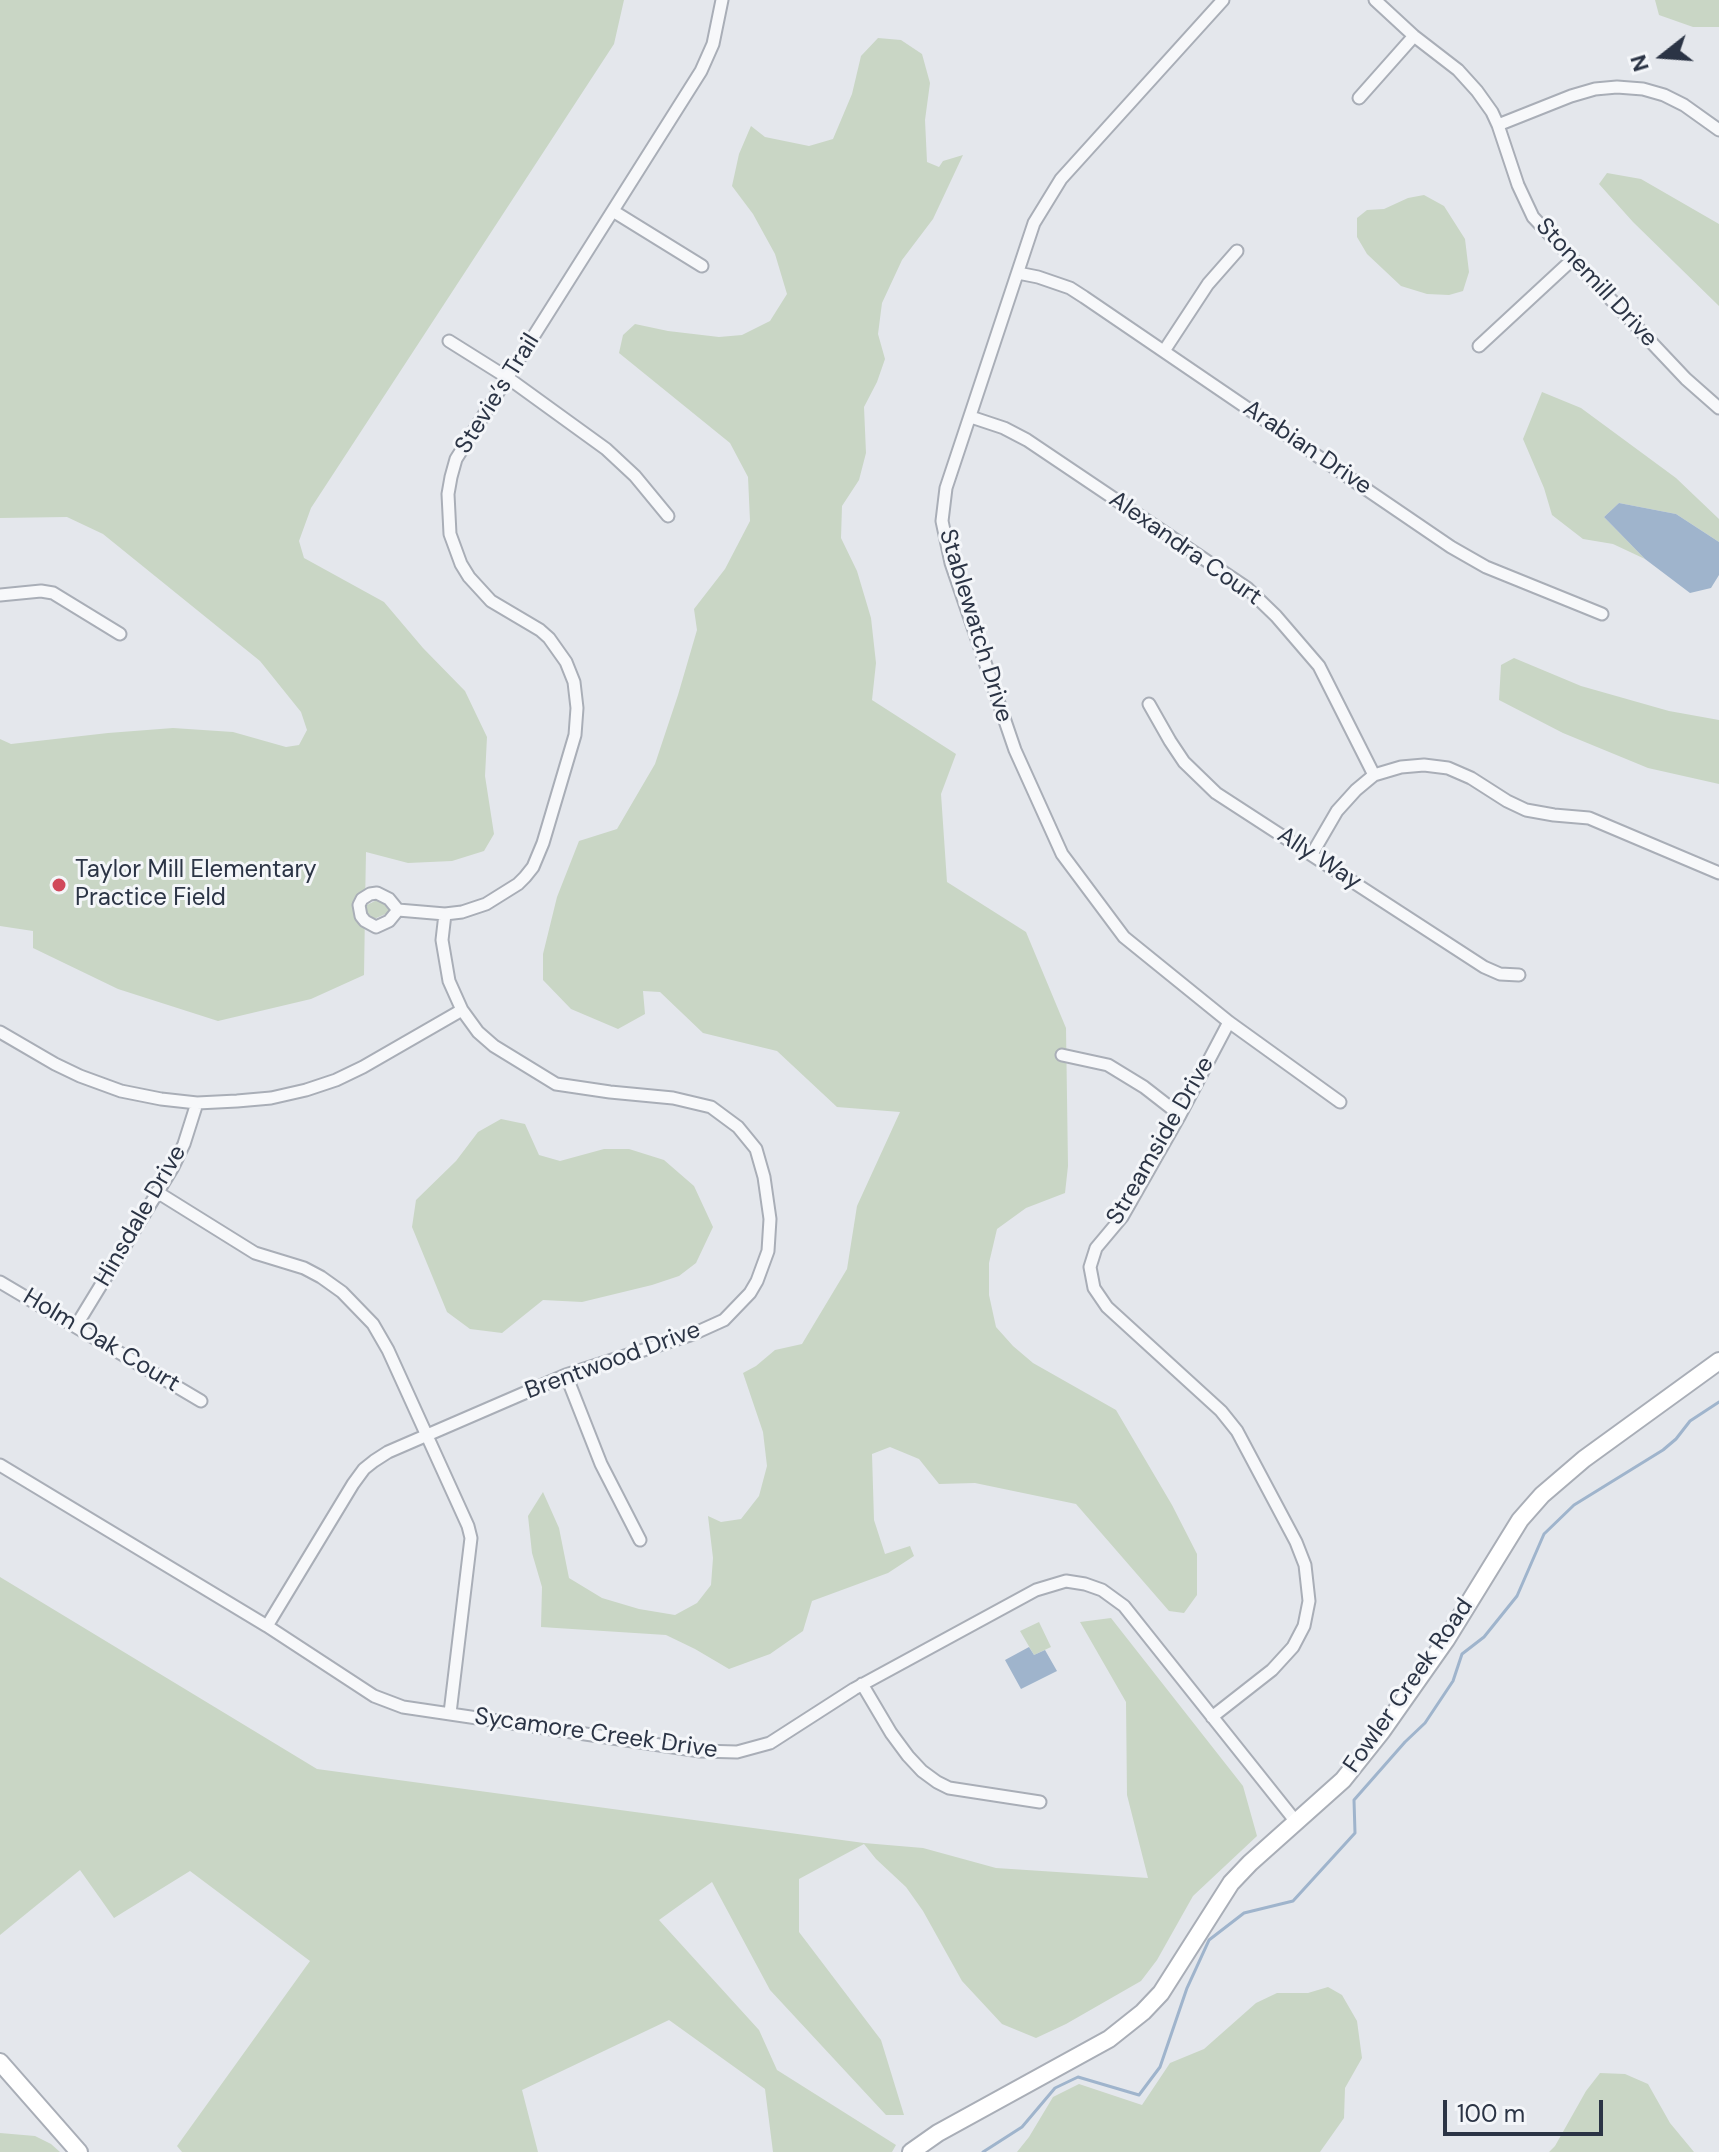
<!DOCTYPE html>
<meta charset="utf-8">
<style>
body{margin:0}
#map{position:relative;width:1719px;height:2152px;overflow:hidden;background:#e4e7ec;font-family:"DM Sans",sans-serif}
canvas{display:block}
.north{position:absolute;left:1623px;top:16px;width:80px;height:80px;-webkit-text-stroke:6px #f4f6f9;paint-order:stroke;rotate:253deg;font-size:22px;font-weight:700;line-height:32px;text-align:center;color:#2b3445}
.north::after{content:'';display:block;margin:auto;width:28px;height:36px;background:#2b3445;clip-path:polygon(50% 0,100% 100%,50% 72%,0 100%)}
.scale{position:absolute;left:1443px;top:2100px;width:160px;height:36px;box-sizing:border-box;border:4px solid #2b3445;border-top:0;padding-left:10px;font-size:24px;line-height:28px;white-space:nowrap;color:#2b3445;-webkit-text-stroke:6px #f4f6f9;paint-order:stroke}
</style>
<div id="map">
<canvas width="1719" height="2152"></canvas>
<div class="north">N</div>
<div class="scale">100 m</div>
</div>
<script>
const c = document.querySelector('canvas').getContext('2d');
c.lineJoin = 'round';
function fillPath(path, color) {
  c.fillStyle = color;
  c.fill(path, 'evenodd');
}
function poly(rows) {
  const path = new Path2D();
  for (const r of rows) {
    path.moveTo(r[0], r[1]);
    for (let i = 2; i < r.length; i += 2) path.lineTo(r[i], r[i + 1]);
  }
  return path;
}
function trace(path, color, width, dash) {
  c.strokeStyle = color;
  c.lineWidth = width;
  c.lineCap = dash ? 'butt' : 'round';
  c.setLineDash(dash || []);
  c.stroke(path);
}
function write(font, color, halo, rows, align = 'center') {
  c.font = font + ' "DM Sans",sans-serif';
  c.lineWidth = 6;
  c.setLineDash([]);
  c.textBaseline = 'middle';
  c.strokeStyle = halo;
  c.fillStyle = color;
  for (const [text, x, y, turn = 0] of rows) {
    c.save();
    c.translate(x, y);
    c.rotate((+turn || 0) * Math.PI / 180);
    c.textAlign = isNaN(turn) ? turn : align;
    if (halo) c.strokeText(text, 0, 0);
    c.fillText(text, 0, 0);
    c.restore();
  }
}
fillPath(poly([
 [0,0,624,0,614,44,311,508,299,541,304,558,384,602,423,648,465,691,487,737,485,776,494,834,484,851,452,861,408,863,366,852,365,906,377,900,384,904,390,912,374,919,365,911,364,975,311,999,218,1021,118,989,33,948,33,931,0,926,0,739,11,744,108,733,173,728,233,732,286,747,299,745,307,730,301,712,260,661,103,534,67,517,0,518],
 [1655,0,1719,0,1719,27,1693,27,1659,15],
 [878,38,901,40,922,54,930,83,925,120,927,162,939,167,943,161,963,155,933,219,902,260,882,303,878,334,885,359,877,382,864,407,866,453,859,480,842,506,841,538,857,571,871,618,876,663,872,700,956,754,941,794,947,882,1026,932,1066,1028,1068,1166,1065,1193,1026,1208,997,1229,989,1263,989,1295,996,1327,1013,1346,1033,1363,1116,1410,1172,1505,1197,1554,1197,1595,1184,1613,1169,1611,1076,1504,975,1483,939,1484,919,1459,890,1447,872,1454,874,1520,885,1554,910,1546,914,1556,888,1573,812,1601,803,1631,770,1654,729,1669,695,1649,666,1635,541,1627,542,1587,532,1553,528,1516,543,1492,559,1528,569,1578,602,1598,639,1609,675,1615,697,1603,711,1585,713,1558,708,1516,721,1522,741,1519,759,1496,767,1466,763,1432,743,1373,756,1366,775,1350,802,1344,847,1269,857,1206,900,1112,837,1107,777,1051,703,1033,660,992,643,991,645,1014,618,1029,571,1009,543,980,543,954,557,897,579,841,617,829,655,764,678,695,697,630,694,609,725,569,750,521,748,477,730,443,619,353,623,335,635,324,668,331,719,337,742,335,770,321,787,294,775,254,753,214,732,186,739,154,751,126,765,137,809,146,833,139,852,94,861,56],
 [1607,173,1641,179,1719,224,1719,306,1633,222,1599,184],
 [1424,195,1444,206,1465,239,1469,272,1463,291,1449,295,1427,294,1401,286,1367,254,1357,237,1357,218,1367,210,1384,209,1408,198],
 [1542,392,1581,408,1676,478,1719,519,1719,542,1676,514,1619,503,1604,517,1645,559,1613,544,1583,539,1552,515,1544,488,1523,439],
 [1514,658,1581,686,1669,711,1719,720,1719,784,1648,768,1563,733,1499,700,1501,665],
 [501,1119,525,1124,539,1155,560,1161,604,1149,629,1149,664,1160,694,1186,713,1227,696,1263,679,1276,652,1285,582,1302,543,1300,502,1333,470,1329,447,1312,412,1227,416,1200,456,1161,478,1132],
 [0,1577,317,1769,864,1843,923,1848,996,1868,1148,1878,1127,1795,1126,1702,1080,1622,1111,1618,1243,1786,1257,1836,1193,1896,1157,1960,1141,1981,1066,2024,1036,2038,1002,2024,962,1981,923,1911,906,1887,876,1859,864,1844,799,1879,799,1932,881,2040,904,2115,886,2115,770,1990,712,1882,659,1920,759,2030,777,2070,896,2145,892,2152,773,2152,765,2089,669,2020,522,2090,538,2152,182,2152,177,2146,310,1961,190,1871,114,1918,80,1870,0,1935],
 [1039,1622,1051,1647,1034,1655,1020,1631],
 [1328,1987,1342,1995,1357,2021,1362,2058,1345,2088,1344,2118,1320,2152,1017,2152,1029,2137,1053,2097,1079,2084,1142,2105,1170,2063,1204,2049,1256,2003,1277,1993,1308,1993],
 [1600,2073,1625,2074,1648,2084,1670,2123,1694,2152,1549,2152,1555,2146,1586,2091],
 [0,2133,35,2136,51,2144,60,2152,0,2152]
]), '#c9d6c5');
fillPath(poly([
 [1619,503,1676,514,1719,542,1719,575,1711,588,1690,593,1645,559,1604,517],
 [1029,1647,1034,1655,1045,1650,1057,1671,1021,1689,1005,1660]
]), '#9fb4cc');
trace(poly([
 [983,2152,1022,2127,1055,2088,1078,2077,1139,2095,1160,2067,1187,1988,1209,1940,1244,1913,1293,1901,1355,1833,1354,1800,1405,1742,1425,1723,1453,1681,1462,1654,1484,1637,1517,1596,1544,1534,1574,1505,1663,1450,1676,1439,1690,1421,1719,1402]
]), '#9fb4cc', 3);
const street = poly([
 [1223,0,1061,179,1034,223,946,488,942,521,951,563,1015,750,1062,854,1124,937,1229,1022,1340,1102],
 [1375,0,1414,36,1458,70,1477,91,1492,112,1498,125,1518,185,1533,217,1686,379,1719,408],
 [1359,98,1414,36],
 [1498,125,1571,96,1595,89,1617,87,1643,89,1664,95,1684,105,1719,130],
 [613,211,702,266],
 [1018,273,1038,277,1070,288,1084,297,1451,547,1486,567,1602,614],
 [449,341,508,378,606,449,635,476,668,516],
 [1479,346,1573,259],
 [1164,351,1208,284,1237,251],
 [971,417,1004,428,1027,440,1247,588,1276,616,1319,666,1374,775],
 [0,595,41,591,53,593,120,634],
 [1149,704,1170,741,1184,762,1216,793,1484,967,1500,974,1519,975],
 [1312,854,1337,811,1356,790,1374,775,1401,767,1424,765,1448,768,1471,778,1507,801,1526,810,1554,815,1589,818,1719,873],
 [398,910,389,921,376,927,365,921,361,916,359,905,362,899,370,894,377,893,389,899,398,910,445,914,462,912,486,904,518,884,525,877,533,867,543,843,575,735,577,708,574,682,566,662,549,638,540,630,491,601,469,577,461,564,450,534,448,494,451,477,456,459,701,71,713,44,722,0],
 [0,1032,55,1064,80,1076,121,1091,161,1099,197,1103,237,1101,271,1098,306,1090,336,1080,363,1067,462,1010],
 [1062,1055,1108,1065,1144,1087,1180,1115],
 [157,1192,255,1253,304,1268,321,1277,342,1292,373,1324,388,1350,468,1526,471,1538,450,1713],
 [0,1282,201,1401],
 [76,1326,173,1167,184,1144,197,1103],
 [566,1375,601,1464,640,1540],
 [0,1465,267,1626,374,1696,403,1707,700,1751,737,1752,770,1743,854,1689,1036,1590,1066,1581,1085,1584,1102,1590,1124,1606,1297,1823],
 [267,1626,353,1484,364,1469,374,1461,388,1452,566,1375,693,1334,724,1320,750,1293,757,1281,768,1251,770,1219,764,1177,756,1149,738,1127,711,1107,673,1098,610,1092,556,1084,494,1046,478,1032,462,1010,449,981,442,940,445,914],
 [862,1684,891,1733,908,1756,922,1771,937,1782,949,1788,1040,1802],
 [1212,1717,1272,1670,1293,1647,1304,1626,1309,1601,1305,1565,1296,1542,1237,1431,1221,1411,1107,1307,1094,1288,1090,1267,1096,1248,1122,1217,1180,1115,1229,1022]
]);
const secondary = poly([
 [0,2062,79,2152],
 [911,2152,938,2133,1109,2039,1143,2012,1161,1993,1231,1883,1250,1863,1343,1780,1382,1731,1446,1640,1520,1520,1542,1495,1584,1459,1719,1361]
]);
trace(street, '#a9aeb7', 15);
trace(secondary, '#a9aeb7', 20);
trace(street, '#f7f8fa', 11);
trace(secondary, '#fff', 16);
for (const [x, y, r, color] of [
 [59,885,8,"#d1495b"]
]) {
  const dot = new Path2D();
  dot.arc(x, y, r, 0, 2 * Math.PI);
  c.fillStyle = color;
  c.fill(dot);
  trace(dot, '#f4f6f9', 3);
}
write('24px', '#2b3445', '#f4f6f9', [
 ["Stonemill Drive",1596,283,47],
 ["Stevie’s Trail",498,394,-58],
 ["Arabian Drive",1307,448,34],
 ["Alexandra Court",1185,549,35],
 ["Stablewatch Drive",975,626,73],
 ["Ally Way",1319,859,33],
 ["Streamside Drive",1161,1141,-60],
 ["Hinsdale Drive",141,1216,-60],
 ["Holm Oak Court",101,1341,31],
 ["Brentwood Drive",613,1361,-20],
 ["Fowler Creek Road",1409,1686,-55],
 ["Sycamore Creek Drive",596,1734,8]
]);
write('24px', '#2b3445', '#f4f6f9', [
 ["Taylor Mill Elementary",75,871],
 ["Practice Field",75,899]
], 'left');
</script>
